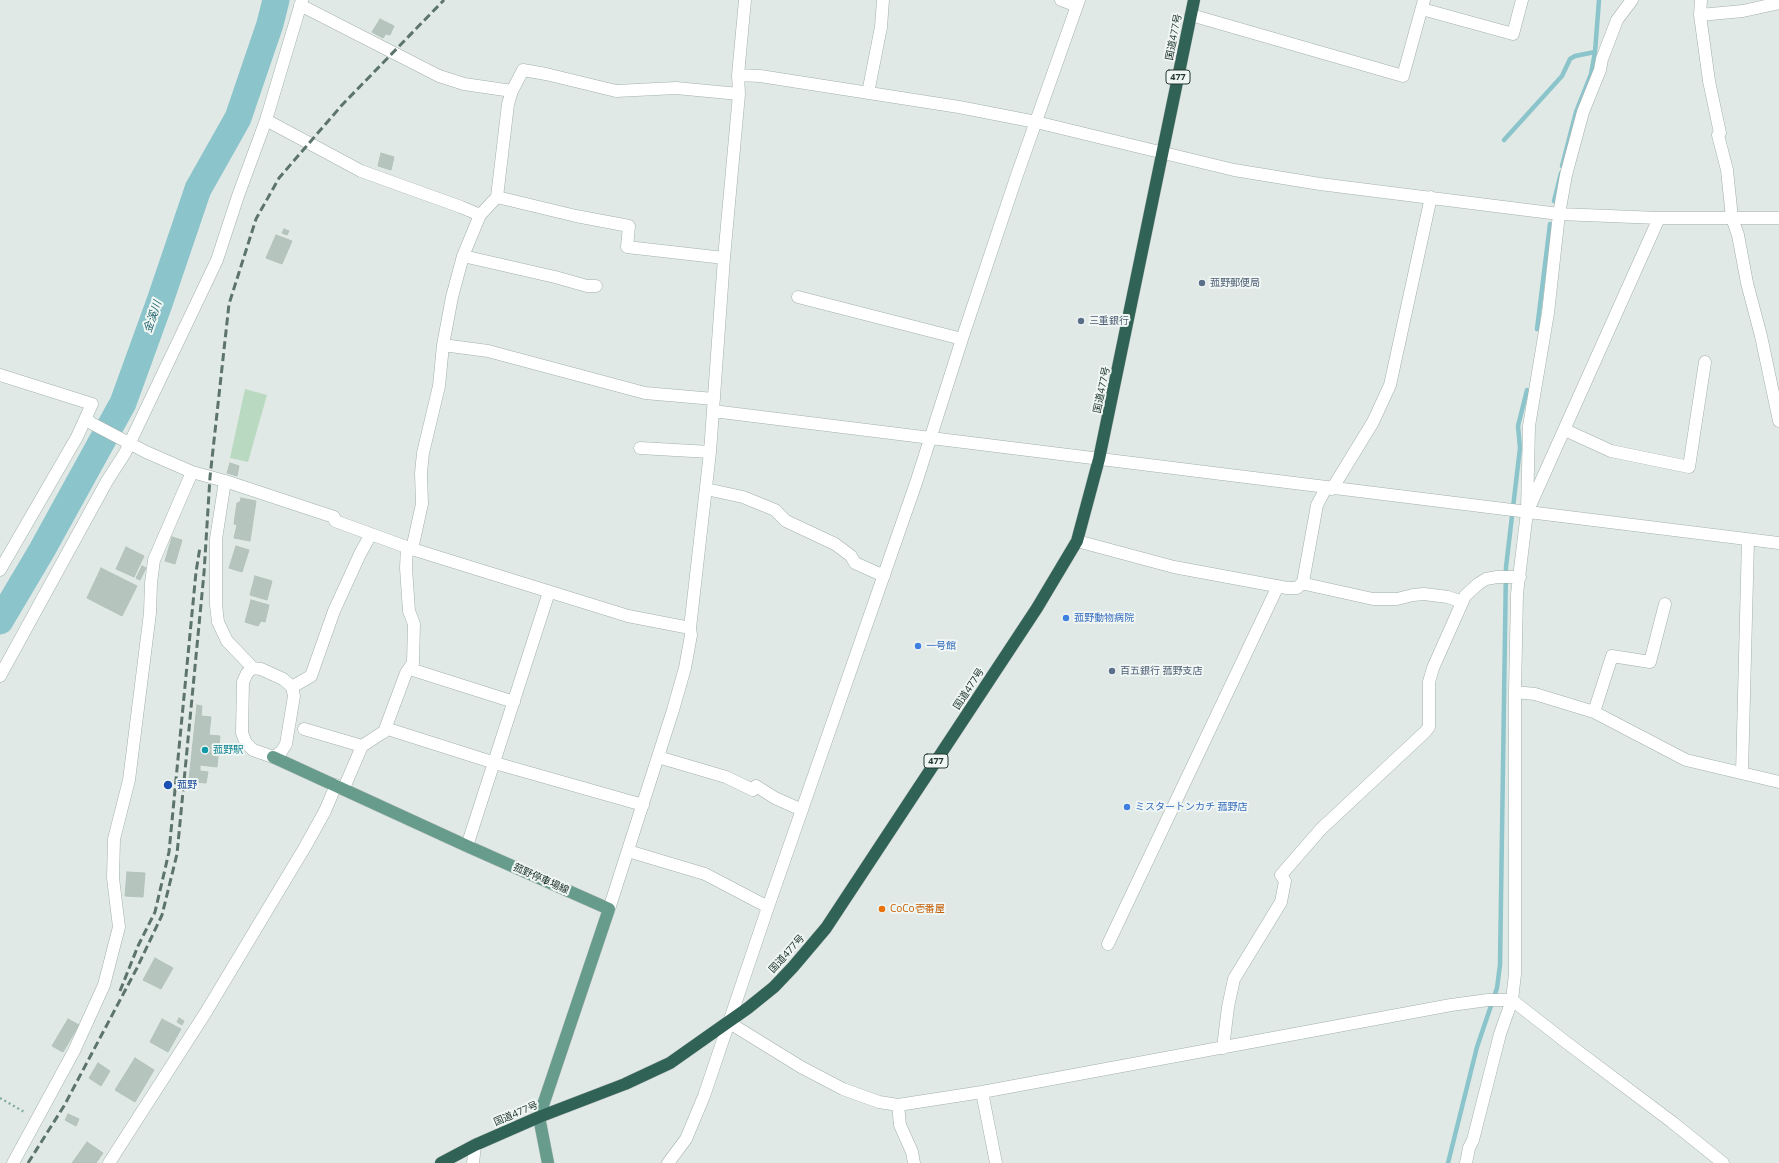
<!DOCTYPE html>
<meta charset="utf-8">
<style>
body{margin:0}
canvas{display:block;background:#e0e9e5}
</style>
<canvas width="1779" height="1163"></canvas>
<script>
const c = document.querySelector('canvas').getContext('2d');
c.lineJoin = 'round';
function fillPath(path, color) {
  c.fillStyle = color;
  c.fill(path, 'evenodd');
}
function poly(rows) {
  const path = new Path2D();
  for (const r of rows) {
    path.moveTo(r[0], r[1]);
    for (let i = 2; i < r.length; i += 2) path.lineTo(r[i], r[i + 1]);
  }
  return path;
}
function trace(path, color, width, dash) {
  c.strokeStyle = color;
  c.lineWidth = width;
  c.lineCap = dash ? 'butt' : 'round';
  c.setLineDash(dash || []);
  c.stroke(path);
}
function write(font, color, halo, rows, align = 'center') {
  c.font = font + ' "Open Sans","Noto Sans JP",sans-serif';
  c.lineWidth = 4;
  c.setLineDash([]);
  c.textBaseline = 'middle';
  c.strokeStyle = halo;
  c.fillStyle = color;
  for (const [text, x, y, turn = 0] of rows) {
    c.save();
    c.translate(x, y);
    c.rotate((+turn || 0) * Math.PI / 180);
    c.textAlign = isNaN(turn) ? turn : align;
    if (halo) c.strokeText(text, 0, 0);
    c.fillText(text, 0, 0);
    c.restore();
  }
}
fillPath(poly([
 [245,389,267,395,248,462,230,458]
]), '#bad9c1');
trace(poly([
 [1504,140,1562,76,1570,59,1575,56,1595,52,1599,0],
 [1562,166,1576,112,1591,74,1595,52],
 [1554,201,1561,173],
 [1537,329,1550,224],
 [1448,1163,1477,1047,1497,988,1500,965,1506,567,1520,448,1518,426,1527,390]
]), '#8bc4cb', 4.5);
trace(poly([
 [0,621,42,550,123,403,160,301,198,189,238,118,270,24,276,0]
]), '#8bc4cb', 27);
const building = poly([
 [380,19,394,26,390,35,386,34,383,38,372,32,380,19],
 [381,153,394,157,391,170,378,166,381,153],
 [284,229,289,231,287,235,282,233,284,229],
 [276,235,292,241,282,264,266,258,276,235],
 [230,463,239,466,237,476,227,473,230,463],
 [241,498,256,501,250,541,234,538,237,525,234,524,237,503,240,502,241,498],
 [172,537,182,540,175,564,165,561,172,537],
 [236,546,249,550,242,572,229,568,236,546],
 [126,547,144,556,134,577,116,569,126,547],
 [142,566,146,568,140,580,136,578,142,566],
 [101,568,137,586,122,616,87,598,101,568],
 [255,576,272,581,267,600,250,595,255,576],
 [251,600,269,605,265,622,261,621,258,626,245,622,251,600],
 [197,705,202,706,201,716,211,717,209,735,220,736,217,767,200,765,200,771,208,772,206,783,195,782,194,789,188,789,197,705],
 [127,872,145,873,143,897,125,896,127,872],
 [155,958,173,968,161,989,143,980,155,958],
 [179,1018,184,1021,182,1025,177,1022,179,1018],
 [68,1019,79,1025,63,1052,52,1046,68,1019],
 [162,1019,181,1029,168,1052,150,1042,162,1019],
 [135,1058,154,1070,135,1102,115,1090,135,1058],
 [98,1063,110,1071,101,1086,89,1078,98,1063],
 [68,1114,79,1119,76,1126,65,1120,68,1114],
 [87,1142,103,1153,96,1163,72,1163,87,1142]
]);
fillPath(building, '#b5c4bd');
trace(building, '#b3c2bb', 1);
const minor = poly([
 [1061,0,1077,6],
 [1701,0,1700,15,1709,81,1720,133,1718,135,1727,170,1732,218,1738,235,1747,283,1761,336,1779,421],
 [300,5,439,76,464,84,512,91],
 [1422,9,1513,34,1522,0],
 [1191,15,1403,76,1424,0],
 [1700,15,1743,11,1779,3],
 [738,75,760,76,959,107,1036,122,1234,170,1320,184,1559,214,1659,218,1779,218],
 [868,93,881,27,883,0],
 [266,120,361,171,461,207,480,215],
 [497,197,576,216,629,226,627,247,724,258],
 [463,256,555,277,587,286,596,286],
 [798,297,962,339],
 [443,345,488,351,645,393,714,399],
 [0,375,92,404,77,437,0,570],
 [713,411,1779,543],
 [86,418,91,423,146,452,192,472,225,481,334,517,335,521,412,549,628,616,690,628],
 [1565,430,1611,451,1689,467,1705,362],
 [640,448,710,452],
 [225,481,216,539,216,605,218,622,227,641,253,668],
 [706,489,743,497,775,510,786,521,835,544,851,556,855,563,884,576],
 [1332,489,1373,422,1390,385,1431,197],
 [1529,508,1659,218],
 [1077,541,1174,567,1287,588,1297,588,1303,582,1317,505,1326,488],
 [412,549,422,504,421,473,423,453,439,386,443,345,452,297,463,256,480,215,497,197,508,104,512,91,523,70,546,74,616,91,676,88,739,94],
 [1303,582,1305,584,1373,599,1397,599,1413,595,1424,594,1448,597,1462,602],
 [253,668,261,669,283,679,292,687,294,696,286,744,281,752,273,757,253,750,246,743,242,733,243,682,247,673,253,668],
 [410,669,514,702],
 [0,676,107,481,125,453,217,260,238,196,266,120,302,0],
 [292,687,311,676,334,611,360,554,371,534],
 [1515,692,1535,694,1594,712,1686,760,1779,782],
 [1594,712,1612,656,1650,662,1665,604],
 [304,729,362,746],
 [384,732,406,673,413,663,414,624,409,611,406,568,407,547],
 [658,757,726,777,753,790,756,786,775,798,802,810],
 [1742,773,1748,540],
 [344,788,362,746,388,729,495,763,643,805],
 [467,846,549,592],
 [628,851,705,874,768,907],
 [609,909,673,710,685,668,691,635,690,628,710,452,724,258,739,94,738,75,745,0],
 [1108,944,1278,586],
 [728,1022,801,1067,843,1089,879,1102,898,1105,982,1092,1451,1005,1488,1000,1512,1000,1567,1043,1672,1122,1723,1163],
 [1223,1048,1228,1007,1234,979,1281,902,1285,881,1281,875,1321,829,1425,732,1429,727,1429,682,1433,668,1465,596,1478,584,1486,579,1497,577,1520,577],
 [982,1092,996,1163],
 [898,1105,900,1125,912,1152,914,1163],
 [13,1163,74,1051,104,985,119,927,113,878,114,839,129,780,150,613,151,583,154,560,192,472],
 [109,1163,206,1012,305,847,325,811,336,785],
 [473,1163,475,1145],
 [668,1163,686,1139,704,1096,768,907,916,483,962,339,1017,175,1079,0],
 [1466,1163,1469,1148,1473,1140,1500,1034,1512,1000,1515,974,1515,692,1517,594,1527,512,1529,426,1548,313,1559,214,1566,175,1583,112,1600,70,1602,59,1617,20,1632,0]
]);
const major = poly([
 [273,757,467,846,609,909,539,1117,548,1163]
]);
const highway = poly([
 [441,1163,475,1145,539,1117,625,1084,670,1063,748,1008,774,987,793,967,826,928,1037,608,1077,541,1099,459,1194,0]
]);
trace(minor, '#a3b0ab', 13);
trace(major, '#bdc3c1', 13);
trace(highway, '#bdc3c1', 13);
trace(poly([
 [0,1098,26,1113]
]), '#82ab9c', 2.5, [2, 3]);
trace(minor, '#fff', 12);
trace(major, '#679c8c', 12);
trace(highway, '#306255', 12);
trace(poly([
 [120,991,138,946,155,912,169,852,196,572,200,547],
 [28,1163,64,1106,137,968,162,915,177,854,204,573,210,477,229,304,256,219,279,178,342,105,444,0]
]), '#5c746c', 3, [8, 4]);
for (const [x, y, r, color] of [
 [1202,283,4,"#5c6f8a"],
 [1081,321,4,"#5c6f8a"],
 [1066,618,4,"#3f7fe0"],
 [918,646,4,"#3f7fe0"],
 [1112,671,4,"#5c6f8a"],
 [205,750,4,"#0f9aa8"],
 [168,785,5,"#1a4fb4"],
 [1127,807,4,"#3f7fe0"],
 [882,909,4,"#e8710a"]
]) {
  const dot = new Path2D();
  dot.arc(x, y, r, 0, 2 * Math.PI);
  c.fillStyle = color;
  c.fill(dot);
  trace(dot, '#f0f6f3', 1.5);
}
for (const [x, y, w] of [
 [1178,77,24],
 [936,761,24]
]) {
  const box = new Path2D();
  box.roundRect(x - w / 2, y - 7, w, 14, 3);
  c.fillStyle = '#f0f6f3';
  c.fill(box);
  trace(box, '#223831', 1);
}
write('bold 9px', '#223831', null, [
 ["477",1178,77],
 ["477",936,761]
]);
write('10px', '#223831', '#f0f6f3', [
 ["国道477号",1174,37,-79],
 ["国道477号",1102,390,-78],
 ["国道477号",969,689,-57],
 ["菰野停車場線",541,879,24],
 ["国道477号",787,954,-48],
 ["国道477号",516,1114,-23]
]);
write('10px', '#4e5e75', '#f0f6f3', [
 ["菰野郵便局",1210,283],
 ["三重銀行",1089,321],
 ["百五銀行 菰野支店",1120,671]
], 'left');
write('10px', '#366cbe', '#f0f6f3', [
 ["菰野動物病院",1074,618],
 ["一号館",926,646],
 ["ミスタートンカチ 菰野店",1135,807]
], 'left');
write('10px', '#0d838f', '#f0f6f3', [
 ["菰野駅",213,750]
], 'left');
write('10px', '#164399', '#f0f6f3', [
 ["菰野",177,785]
], 'left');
write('10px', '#c56008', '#f0f6f3', [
 ["CoCo壱番屋",890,909]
], 'left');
write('italic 11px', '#21666f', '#f0f6f3', [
 ["金溪川",153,317,-71]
]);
</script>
